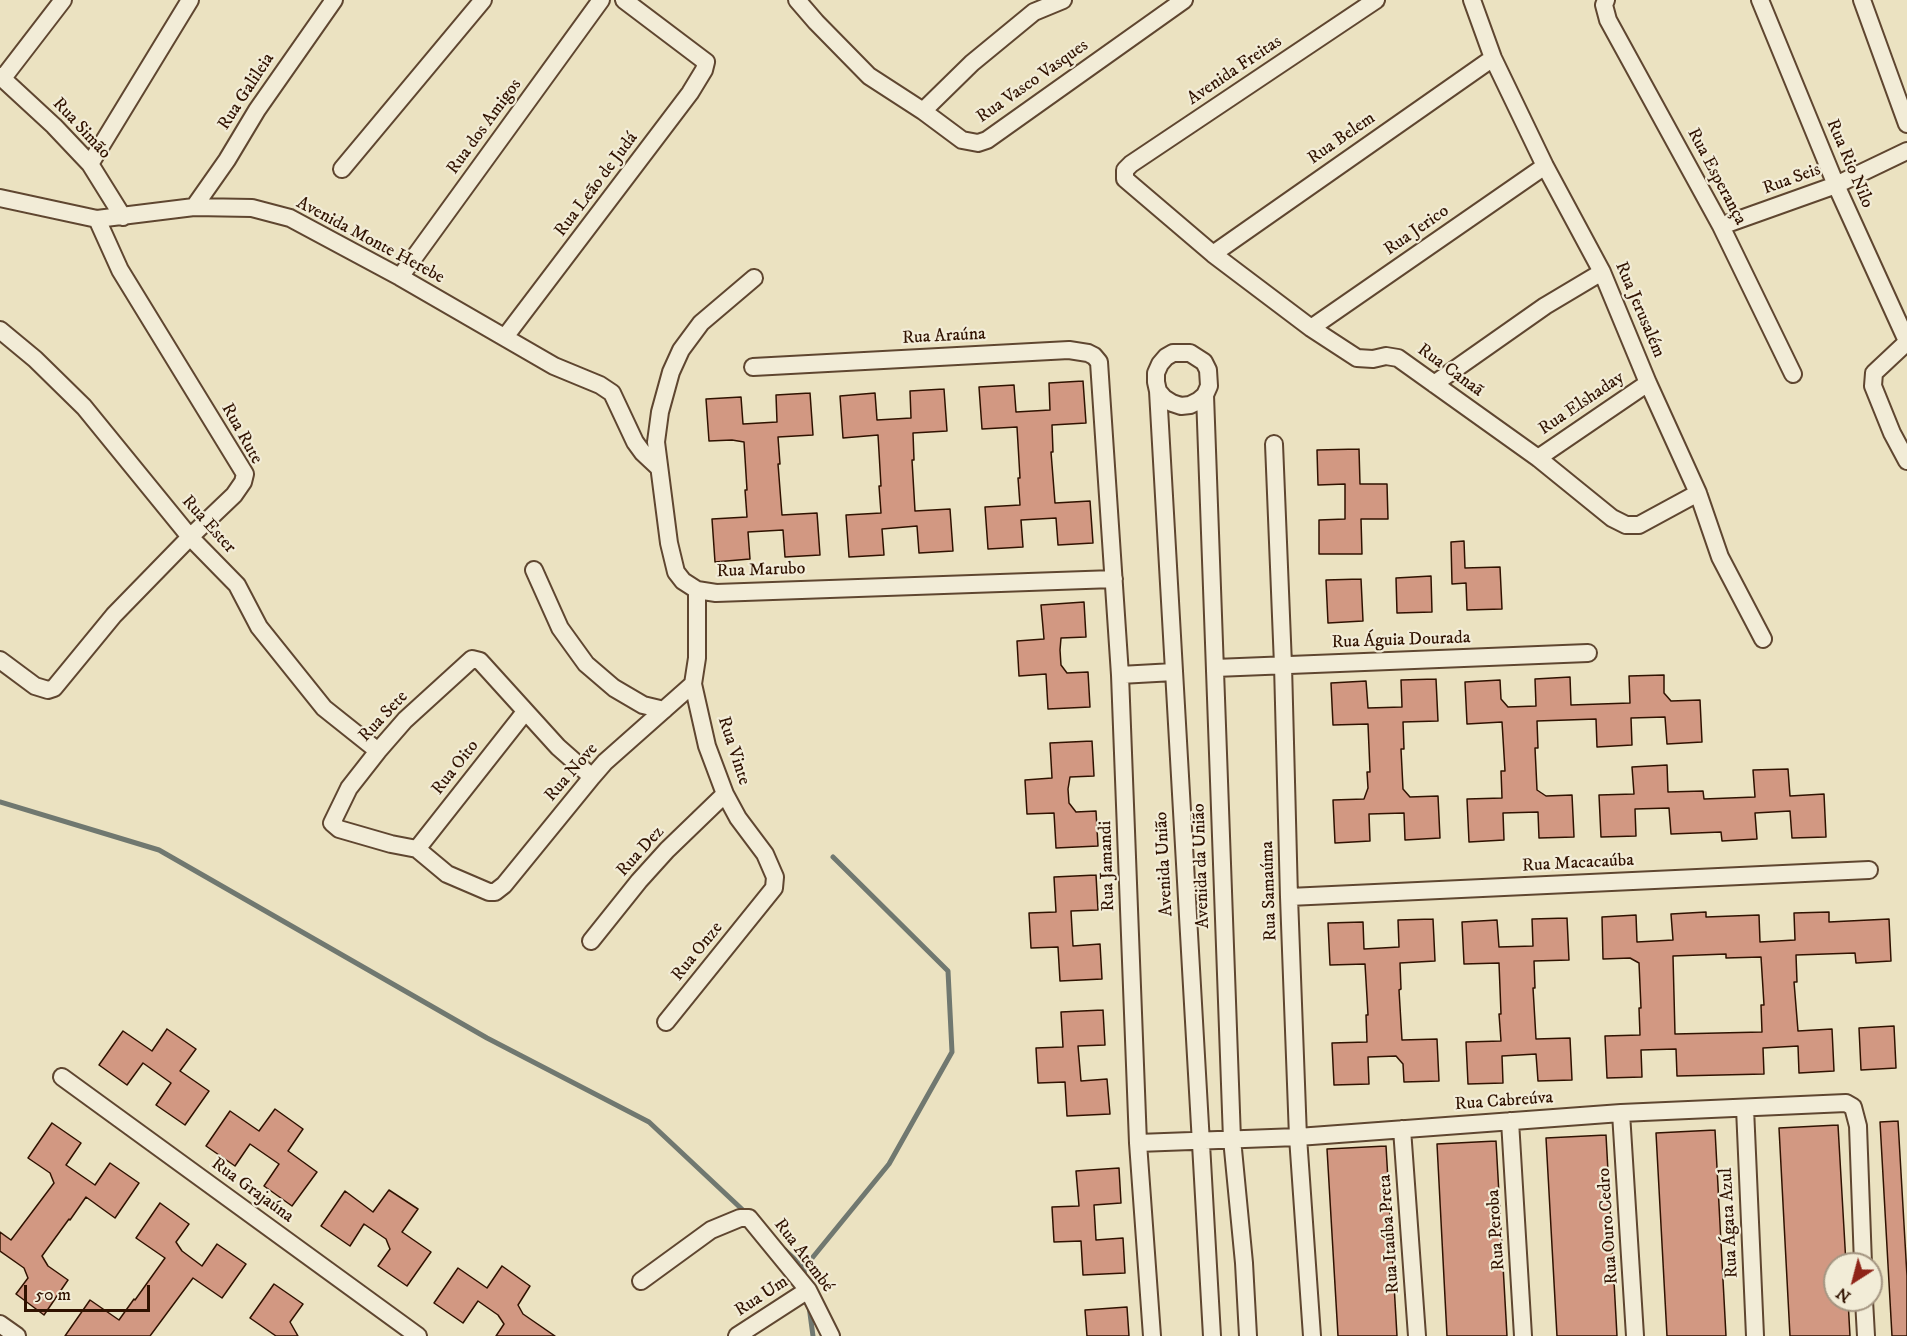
<!DOCTYPE html>
<meta charset="utf-8">
<style>
body{margin:0}
#map{position:relative;width:1907px;height:1336px;overflow:hidden;background:#ebe2c1;font-family:"IM FELL DW Pica",serif}
canvas{display:block}
.north{position:absolute;left:1823px;top:1252px;width:60px;height:60px;box-sizing:border-box;background:#f2ecd7;border:2px solid #a49581;border-radius:50%;rotate:216deg;font-size:16px;font-weight:700;line-height:24px;text-align:center;color:#301200}
.north::after{content:'';display:block;margin:auto;width:21px;height:27px;background:#8f2418;clip-path:polygon(50% 0,100% 100%,50% 72%,0 100%)}
.scale{position:absolute;left:24px;top:1285px;width:126px;height:27px;box-sizing:border-box;border:3px solid #301200;border-top:0;padding-left:8px;font-size:18px;line-height:21px;white-space:nowrap;color:#301200;-webkit-text-stroke:4px #f2ecd7;paint-order:stroke}
</style>
<div id="map">
<canvas width="1907" height="1336"></canvas>
<div class="north">N</div>
<div class="scale">50 m</div>
</div>
<script>
const c = document.querySelector('canvas').getContext('2d');
c.lineJoin = 'round';
function poly(rows) {
  const path = new Path2D();
  for (const r of rows) {
    path.moveTo(r[0], r[1]);
    for (let i = 2; i < r.length; i += 2) path.lineTo(r[i], r[i + 1]);
  }
  return path;
}
function trace(path, color, width, dash) {
  c.strokeStyle = color;
  c.lineWidth = width;
  c.lineCap = dash ? 'butt' : 'round';
  c.setLineDash(dash || []);
  c.stroke(path);
}
function fillPath(path, color) {
  c.fillStyle = color;
  c.fill(path, 'evenodd');
}
function write(font, color, halo, rows, align = 'center') {
  c.font = font + ' "IM FELL DW Pica",serif';
  c.lineWidth = 4.5;
  c.setLineDash([]);
  c.textBaseline = 'middle';
  c.strokeStyle = halo;
  c.fillStyle = color;
  for (const [text, x, y, turn = 0] of rows) {
    c.save();
    c.translate(x, y);
    c.rotate((+turn || 0) * Math.PI / 180);
    c.textAlign = isNaN(turn) ? turn : align;
    if (halo) c.strokeText(text, 0, 0);
    c.fillText(text, 0, 0);
    c.restore();
  }
}
trace(poly([
 [0,802,159,850,487,1038,649,1122,746,1213],
 [785,1250,804,1268],
 [805,1279,804,1268,889,1164,952,1052,948,971,833,857],
 [809,1306,813,1336]
]), '#707870', 5);
const building = poly([
 [1083,381,1086,423,1052,425,1053,452,1051,452,1055,503,1090,501,1093,543,1058,545,1056,518,1021,520,1023,547,988,549,985,507,1020,505,1018,478,1020,478,1017,427,982,429,979,387,1014,385,1016,412,1050,410,1049,383,1083,381],
 [944,389,947,431,913,433,914,460,912,460,915,511,950,509,953,551,919,553,917,526,882,529,884,555,849,557,846,515,881,513,879,486,881,486,878,435,843,438,840,396,875,393,877,420,911,418,910,391,944,389],
 [810,393,813,435,778,437,780,464,778,464,782,515,817,513,820,555,785,557,783,530,748,532,750,559,715,562,712,519,747,517,745,490,747,490,744,442,732,440,709,441,706,399,741,397,743,424,777,422,776,395,810,393],
 [1359,449,1360,484,1387,484,1388,519,1361,519,1362,554,1319,554,1319,520,1345,519,1345,484,1318,485,1317,450,1359,449],
 [1464,541,1465,568,1500,567,1502,609,1467,610,1466,583,1452,584,1451,542,1464,541],
 [1431,576,1432,612,1397,613,1396,578,1431,576],
 [1361,579,1363,621,1328,623,1326,580,1361,579],
 [1084,602,1086,637,1061,638,1060,650,1061,665,1067,673,1088,672,1090,707,1048,709,1046,674,1019,676,1017,641,1044,639,1041,605,1084,602],
 [1664,675,1664,693,1671,701,1700,700,1702,742,1667,744,1665,717,1631,718,1632,745,1597,747,1596,719,1537,721,1538,748,1535,748,1537,790,1546,796,1572,795,1574,837,1539,838,1538,812,1503,813,1504,840,1469,842,1467,799,1502,798,1501,771,1505,771,1502,722,1467,724,1465,682,1500,680,1501,699,1508,707,1536,706,1535,679,1570,677,1571,705,1630,703,1629,676,1664,675],
 [1436,679,1438,721,1403,722,1404,749,1401,749,1403,789,1410,797,1438,796,1440,838,1405,840,1404,813,1369,814,1370,841,1335,843,1333,800,1364,799,1368,788,1367,772,1370,772,1368,724,1333,725,1331,683,1366,681,1368,708,1402,707,1401,680,1436,679],
 [1092,741,1094,776,1070,777,1068,789,1069,803,1076,812,1096,811,1098,846,1056,848,1054,813,1027,814,1025,780,1052,778,1050,743,1092,741],
 [1667,765,1668,792,1703,791,1704,799,1755,797,1753,770,1788,769,1790,796,1824,794,1826,837,1792,838,1790,811,1755,813,1757,839,1722,841,1721,832,1671,834,1669,808,1635,809,1636,836,1601,837,1599,795,1634,794,1632,767,1667,765],
 [1096,875,1098,910,1071,911,1073,946,1100,944,1102,979,1060,981,1058,947,1031,948,1029,913,1056,912,1054,877,1096,875],
 [1706,912,1706,917,1759,915,1760,942,1795,940,1794,913,1829,912,1829,922,1889,919,1891,961,1856,963,1855,953,1796,955,1797,982,1794,982,1798,1031,1832,1029,1834,1071,1799,1073,1798,1046,1763,1048,1764,1074,1677,1076,1676,1049,1641,1050,1642,1077,1607,1078,1605,1036,1640,1035,1639,1008,1641,1008,1639,963,1630,958,1603,959,1602,917,1636,915,1637,942,1673,940,1671,914,1706,912],
 [1726,954,1726,958,1761,957,1764,1005,1761,1005,1762,1032,1675,1034,1673,956,1726,954],
 [1567,918,1569,960,1534,961,1535,988,1533,988,1536,1039,1570,1038,1572,1080,1538,1081,1536,1054,1502,1056,1503,1083,1468,1084,1466,1042,1501,1041,1499,1014,1501,1014,1499,963,1464,964,1462,922,1497,920,1499,947,1533,946,1532,919,1567,918],
 [1433,919,1435,961,1400,963,1401,989,1399,990,1402,1040,1437,1039,1439,1081,1404,1082,1403,1064,1396,1056,1368,1057,1369,1084,1334,1085,1332,1043,1367,1042,1366,1015,1368,1015,1365,964,1330,965,1328,923,1363,922,1364,949,1399,947,1398,920,1433,919],
 [1103,1010,1105,1045,1078,1046,1081,1081,1107,1079,1110,1114,1067,1116,1065,1082,1038,1083,1036,1048,1063,1047,1061,1012,1103,1010],
 [1894,1026,1896,1068,1861,1070,1859,1028,1894,1026],
 [167,1029,196,1049,180,1071,209,1091,185,1125,156,1105,171,1083,143,1063,127,1085,99,1065,123,1031,152,1051,167,1029],
 [275,1109,303,1129,288,1151,317,1172,292,1206,264,1186,279,1164,250,1144,235,1166,206,1146,230,1111,259,1131,275,1109],
 [1898,1121,1907,1276,1907,1336,1892,1336,1880,1122,1898,1121],
 [52,1123,81,1143,66,1165,95,1185,110,1163,139,1183,115,1218,86,1197,70,1220,69,1219,42,1256,48,1266,68,1280,44,1315,16,1294,28,1278,24,1268,0,1251,0,1232,11,1240,54,1183,50,1173,28,1158,52,1123],
 [1838,1125,1846,1264,1835,1264,1835,1300,1848,1300,1850,1336,1790,1336,1779,1128,1838,1125],
 [1715,1130,1726,1336,1667,1336,1656,1133,1715,1130],
 [1606,1135,1617,1336,1557,1336,1546,1138,1606,1135],
 [1496,1141,1507,1336,1447,1336,1437,1144,1496,1141],
 [1386,1146,1397,1336,1338,1336,1327,1149,1386,1146],
 [1119,1168,1121,1203,1094,1205,1096,1240,1123,1238,1125,1273,1083,1275,1081,1241,1054,1242,1052,1207,1079,1206,1076,1171,1119,1168],
 [389,1190,418,1209,402,1232,431,1252,407,1286,378,1266,390,1249,386,1239,364,1224,350,1246,321,1226,345,1191,373,1212,389,1190],
 [160,1203,189,1224,176,1242,182,1251,202,1266,217,1244,246,1264,222,1298,193,1278,150,1336,65,1336,90,1300,119,1320,134,1299,135,1300,165,1258,136,1238,160,1203],
 [502,1266,530,1286,518,1305,523,1314,555,1336,496,1336,504,1324,498,1315,478,1301,463,1323,434,1303,458,1268,487,1288,502,1266],
 [274,1284,303,1304,290,1322,298,1336,276,1336,250,1318,274,1284],
 [1127,1307,1129,1336,1087,1336,1085,1310,1127,1307]
]);
fillPath(building, '#d29882');
trace(building, '#301200', 1.5);
const street = poly([
 [797,0,816,22,869,76,923,111,962,140,978,143,987,140,1184,0],
 [1376,0,1131,164,1125,170,1125,179,1213,254,1311,328,1357,358,1373,359,1386,356,1398,358,1538,458,1612,518,1626,525,1639,525,1698,493],
 [1472,0,1493,58,1545,166,1602,272,1648,383,1698,493,1720,557,1763,639],
 [1606,0,1604,5,1608,20,1721,226,1793,374],
 [1760,0,1836,185,1907,341],
 [1862,0,1907,124],
 [0,76,54,126,90,164,123,217],
 [3,78,63,0],
 [923,111,972,63,1034,12,1063,0],
 [90,164,190,0],
 [342,169,483,0],
 [0,198,97,219,194,207,252,208,290,218,400,277,554,366,600,385,612,393,635,442,643,453,659,468],
 [194,207,227,160,257,110,334,0],
 [1721,226,1836,185,1907,151],
 [1213,254,1493,58],
 [400,277,601,0],
 [754,278,701,323,681,350,671,372,660,412,656,442,669,543,676,572,683,581,697,590,716,593,1114,579],
 [1311,328,1545,166],
 [0,330,35,359,84,407,190,537,237,585,259,627,324,708,378,751],
 [505,337,690,93,704,70,706,62,624,0],
 [1907,342,1874,373,1873,386,1892,433,1907,461],
 [753,367,1069,350,1088,353,1094,356,1099,362,1120,675,1138,1143,1152,1336],
 [1434,384,1545,306,1602,272],
 [1158,391,1164,398,1172,403,1181,406,1190,405,1198,401,1205,395,1209,386,1208,370,1204,362,1190,353,1173,353,1166,357,1160,364,1156,373,1156,382,1158,391,1212,1336],
 [1205,395,1232,1139,1244,1263,1248,1336],
 [1274,444,1283,665,1289,897,1298,1137,1312,1336],
 [1538,458,1648,383],
 [534,570,560,628,586,664,614,688,643,705,664,710],
 [0,660,35,686,48,690,54,688,114,615,190,537,234,495,243,482,245,474,120,270,97,219],
 [1215,668,1588,653],
 [1120,675,1174,672],
 [592,777,558,747,480,661,472,659,405,720,378,751,349,788,332,823,339,829,391,844,417,849,447,874,489,892,495,892,504,885,592,777,605,762,693,684],
 [417,849,525,712],
 [1289,897,1869,870],
 [591,941,639,881,667,850,725,794],
 [666,1022,774,888,775,877,765,854,738,818,725,794,707,746,693,684,697,658,697,590],
 [62,1077,418,1336],
 [1745,1108,1755,1336],
 [1621,1113,1635,1336],
 [1510,1121,1523,1336],
 [1402,1129,1417,1336],
 [1138,1143,1298,1137,1621,1113,1846,1103,1853,1107,1858,1126,1863,1264],
 [641,1281,711,1230,740,1218,749,1218,808,1290,831,1336],
 [1864,1300,1866,1336],
 [0,1324,17,1336],
 [737,1336,808,1290]
]);
trace(street, '#5f4630', 20);
trace(street, '#f2ecd7', 16);
write('18px', '#301200', '#f2ecd7', [
 ["Avenida Freitas",1235,71,-34],
 ["Rua Vasco Vasques",1033,82,-35],
 ["Rua Galileia",247,92,-57],
 ["Rua dos Amigos",485,127,-54],
 ["Rua Simão",81,129,47],
 ["Rua Belem",1342,139,-35],
 ["Rua Rio Nilo",1849,164,67],
 ["Rua Esperança",1716,177,62],
 ["Rua Seis",1792,180,-20],
 ["Rua Leão de Judá",597,185,-53],
 ["Rua Jerico",1417,231,-35],
 ["Avenida Monte Herebe",370,241,28],
 ["Rua Jerusalém",1639,310,67],
 ["Rua Araúna",944,337,-3],
 ["Rua Canaã",1450,371,36],
 ["Rua Elshaday",1582,404,-34],
 ["Rua Rute",241,434,61],
 ["Rua Ester",208,525,48],
 ["Rua Marubo",761,571,-2],
 ["Rua Águia Dourada",1401,641,-2],
 ["Rua Sete",384,717,-47],
 ["Rua Vinte",733,751,72],
 ["Rua Oito",456,768,-52],
 ["Rua Nove",572,773,-49],
 ["Rua Dez",641,852,-48],
 ["Avenida União",1165,864,-93],
 ["Rua Macacaúba",1578,864,-3],
 ["Rua Jamandi",1108,866,-92],
 ["Avenida da União",1202,866,-92],
 ["Rua Samaúma",1270,891,-92],
 ["Rua Onze",698,952,-51],
 ["Rua Cabreúva",1504,1102,-4],
 ["Rua Grajaúna",252,1191,36],
 ["Rua Ágata Azul",1730,1223,-93],
 ["Rua Ouro Cedro",1609,1226,-94],
 ["Rua Peroba",1497,1230,-94],
 ["Rua Itaúba Preta",1390,1234,-94],
 ["Rua Atembé",803,1256,53],
 ["Rua Um",762,1297,-33]
]);
</script>
